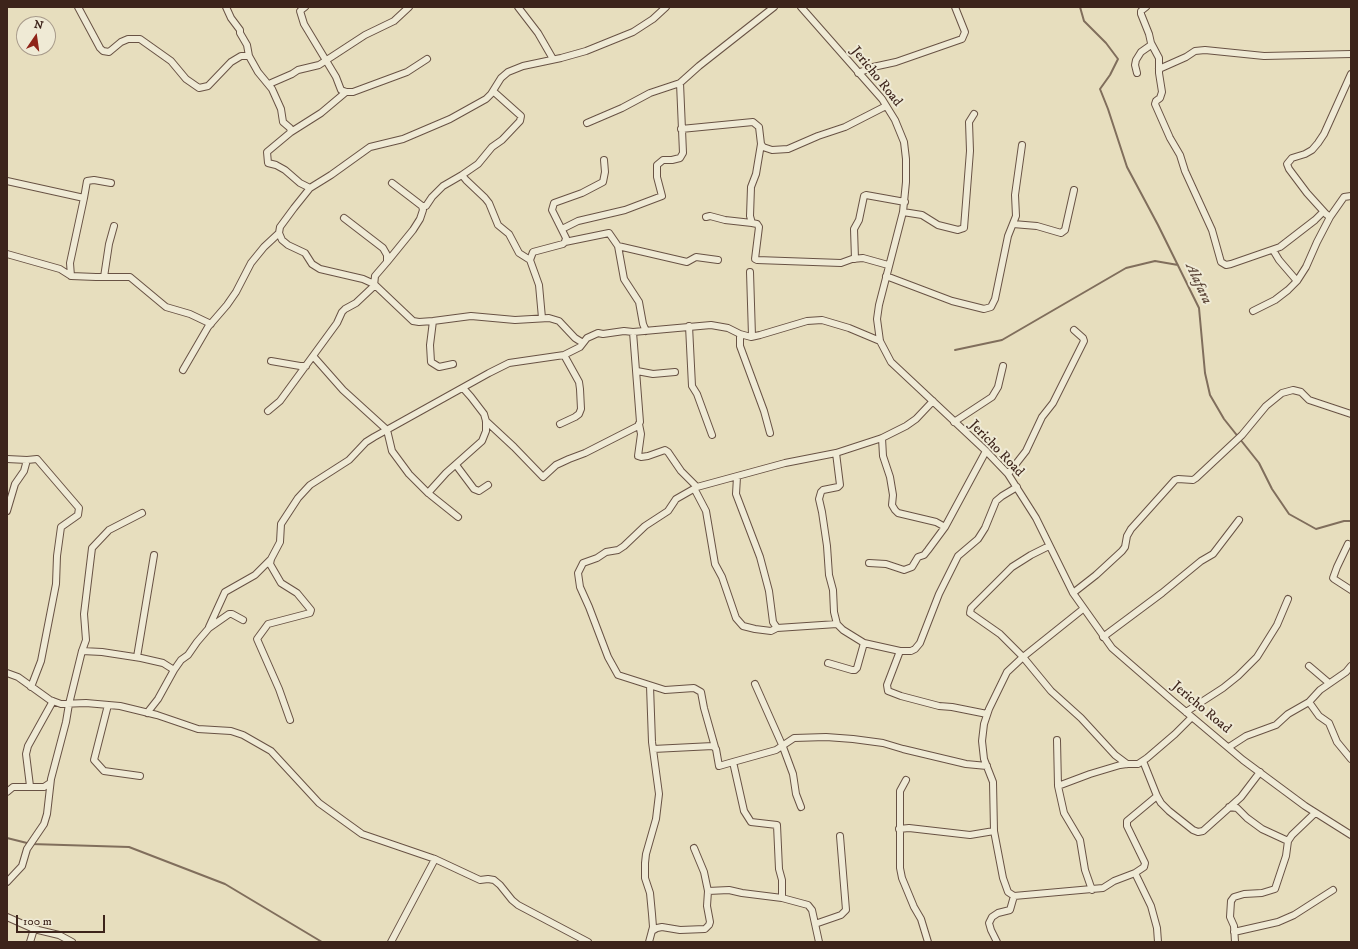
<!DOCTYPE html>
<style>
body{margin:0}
#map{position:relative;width:1358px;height:949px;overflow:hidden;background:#e7debe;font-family:"IM FELL DW Pica",serif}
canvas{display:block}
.frame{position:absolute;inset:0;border:8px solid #3d241b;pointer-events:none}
.north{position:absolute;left:16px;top:16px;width:40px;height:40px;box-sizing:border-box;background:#efead5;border:1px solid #a89b8b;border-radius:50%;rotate:13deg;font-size:11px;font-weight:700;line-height:16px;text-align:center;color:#3d241b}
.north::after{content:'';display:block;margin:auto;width:14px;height:18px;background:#8f2418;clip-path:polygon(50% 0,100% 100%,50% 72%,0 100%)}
.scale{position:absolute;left:16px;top:915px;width:89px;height:18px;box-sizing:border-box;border:2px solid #3d241b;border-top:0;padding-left:5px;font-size:12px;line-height:14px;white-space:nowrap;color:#3d241b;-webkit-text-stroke:3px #efead5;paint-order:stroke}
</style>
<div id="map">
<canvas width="1358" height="949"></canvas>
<div class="frame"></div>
<div class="north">N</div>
<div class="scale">100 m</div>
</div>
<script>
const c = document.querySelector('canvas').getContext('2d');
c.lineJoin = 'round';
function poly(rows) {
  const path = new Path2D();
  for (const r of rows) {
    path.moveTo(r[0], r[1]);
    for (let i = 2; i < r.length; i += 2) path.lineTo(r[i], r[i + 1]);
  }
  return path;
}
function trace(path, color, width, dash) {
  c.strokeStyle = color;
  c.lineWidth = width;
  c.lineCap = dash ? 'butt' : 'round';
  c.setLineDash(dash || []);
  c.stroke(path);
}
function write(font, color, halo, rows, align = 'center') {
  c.font = font + ' "IM FELL DW Pica",serif';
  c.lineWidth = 4;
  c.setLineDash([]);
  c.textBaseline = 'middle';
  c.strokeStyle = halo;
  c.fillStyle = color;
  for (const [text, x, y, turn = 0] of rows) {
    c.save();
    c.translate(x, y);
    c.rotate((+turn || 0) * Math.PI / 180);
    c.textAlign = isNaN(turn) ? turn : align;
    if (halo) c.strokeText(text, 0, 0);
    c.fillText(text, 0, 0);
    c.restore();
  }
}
trace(poly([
 [1080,7,1084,21,1106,43,1118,59,1110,75,1100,89,1108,109,1127,167,1158,225,1199,308,1205,373,1210,395,1224,419,1259,463,1272,489,1289,514,1316,529,1344,521,1351,521],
 [955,350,1002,340,1126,268,1155,261,1178,265],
 [7,838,31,844,129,847,225,884,322,942]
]), '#806e5c', 2);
const minor = poly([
 [78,7,100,48,103,51,109,52,121,42,128,39,140,39,171,61,186,79,199,88,208,86,231,62,241,56,249,56,258,72,272,89,281,109,283,122,290,128,291,132,267,152,268,163,276,165,285,170,300,183,310,188],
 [226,7,231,18,240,30,240,33,247,45,249,56],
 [305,7,300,11,304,24,336,77,341,90,346,92,353,92,407,72,427,59],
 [518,7,538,33,553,59],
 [801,7,882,99,895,120,904,142,906,159,906,182,903,212,879,305,877,319,880,341,891,362,986,451,1008,474,1036,518,1073,593,1112,648,1173,701,1243,760,1305,806,1351,835],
 [1151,43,1159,58,1159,73,1162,92,1160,98,1156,101,1155,104,1170,138,1180,155,1185,171,1212,230,1221,262,1226,265,1231,264,1280,247,1315,220,1323,212],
 [1159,69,1186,57,1195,51,1205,50,1264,56,1351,54],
 [858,73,873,67,896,62,962,39,965,32,955,7],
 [1137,73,1135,65,1136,60,1141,52,1151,45,1151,43,1149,34,1141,14,1141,11,1146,7],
 [269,84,292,74,298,70,319,65,365,35,394,21,409,7],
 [587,123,622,108,650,93,680,83,699,66,774,7],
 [681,129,753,122,759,127,761,144,763,147,772,150,788,149,818,136,845,127,886,106],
 [291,132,321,113,346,92],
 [462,175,478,164,492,147,502,140,520,121,521,116,493,91],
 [7,181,84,198,70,263,71,276],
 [84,198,87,181,94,180,111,183],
 [422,206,426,206,432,197,443,186,462,175,466,180,485,198,489,203,498,225,509,234,519,253,530,260,539,285,542,318],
 [903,212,922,215,938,225,958,230,964,228,970,151,969,122,974,114],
 [706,217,710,216,725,220,752,223,757,224,759,227,755,259,757,260,841,263,852,259,863,258,888,265],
 [1330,217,1344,197,1351,196],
 [752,223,750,216,751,187,756,174,761,144],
 [1013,224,1037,226,1061,233,1065,230,1074,190],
 [562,229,578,221,625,210,662,196,657,177,657,165,663,160,672,160,680,158,683,153,680,83],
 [565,242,609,233,618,246,624,279,639,302,643,324,646,331],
 [618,246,687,262,696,257,718,260],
 [1273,250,1279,260,1297,281],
 [7,254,60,269,71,276,96,277,130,277,166,307,190,314,211,324],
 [855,259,854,229,859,220,864,196,866,195,905,202],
 [530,260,533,252,563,244,565,242,566,238,552,210,554,203,582,193,603,182,605,172,604,160],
 [387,262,413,230,420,219,423,210,422,206,392,183],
 [750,272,752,336],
 [886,276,952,301,984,309,991,307,995,299,1008,236,1016,216,1015,195,1022,145],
 [104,277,109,244,114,226],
 [1253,311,1275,300,1288,290,1297,281,1306,267,1317,242,1330,217,1326,214,1307,193,1289,169,1287,164,1292,158,1305,154,1312,150,1318,143,1324,134,1351,74],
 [433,321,430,345,431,362,439,367,453,364],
 [689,326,692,386,697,394,712,435],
 [742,335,740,337,740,346,764,411,770,433],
 [583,343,575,338,559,321,549,318,515,320,471,316,433,321,419,322,413,321,374,284,363,279,320,269,312,264,305,253,288,245,282,240,279,233,280,227,294,208,310,188,331,175,370,147,403,139,450,119,486,99,491,94,501,78,508,72,523,66,561,58,586,51,633,32,653,19,666,7],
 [313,356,343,390,387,430,392,451,409,474,428,493,458,517],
 [271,361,300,366,306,366],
 [183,370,208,327,227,305,236,292,251,263,264,247,279,233],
 [637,371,653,374,675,372],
 [268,411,280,401,337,323,342,312,345,309,356,303,374,286,375,276,387,262,387,255,383,248,344,218],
 [486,421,514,447,543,477,556,465,569,459,585,453,638,426,640,422,633,332],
 [954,422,992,397,998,387,1003,366],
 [560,424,575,417,579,414,581,409,580,389,579,382,564,355],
 [639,424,641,434,638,456,641,457,648,456,665,450,668,452,681,471,697,487],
 [882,438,883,456,890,477,893,495,892,505,895,510,898,513,936,522,945,527],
 [7,459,27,460],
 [456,465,474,489,479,491,488,485],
 [1008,474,1026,451,1042,417,1053,403,1084,341,1083,338,1074,330],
 [737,477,736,494,760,557,769,591,773,622,777,628],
 [695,490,706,511,715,564,722,577,736,618,743,626,755,629,771,631,777,628,837,624,834,612,833,590,829,575,827,546,822,512,819,499,821,492,823,490,838,487,840,485,836,453],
 [428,493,446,473,482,441,486,431,486,421,484,414,471,397,463,388],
 [7,511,15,484,24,471,27,460,37,459,79,508,78,515,61,527,57,556,56,584,41,661,31,687],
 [1348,544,1337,567,1333,578,1334,579,1351,590],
 [1049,546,1031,555,1012,567,971,608,970,613,1000,634,1023,657,1051,691,1081,718,1115,755,1127,764],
 [869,563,886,564,904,570,912,567,918,557,924,555,928,550,945,527,986,451],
 [1073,593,1096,575,1122,551,1125,547,1127,536,1131,529,1175,480,1178,479,1193,480,1196,478,1242,435,1266,406,1282,393,1293,390,1301,392,1309,400,1351,414],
 [1083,609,1023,657,1007,672,989,709,984,724,982,741,984,759,993,782,994,831,1003,878,1008,892,1014,896,1103,888,1114,881,1135,873,1151,906,1157,928,1158,942],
 [837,624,843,630,864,643,900,651,911,651,915,649,920,643,939,594,958,556,978,539,985,528,996,501,1002,496,1017,487],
 [209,627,225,592,255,575,271,559],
 [1103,637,1162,593,1201,561,1213,554,1239,520],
 [82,651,102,652,141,658,163,663,174,670],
 [900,651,887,685,888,691,901,696,939,706,952,707,987,714],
 [137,657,154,555],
 [828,663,852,670,855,670,857,668,864,643],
 [1309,666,1329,683],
 [7,673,18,677,50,700,61,704,86,703,120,706,157,715,198,729,231,731,243,735,271,751,319,803,362,834,435,859,480,880,488,879,494,880,500,885,512,900,518,905,588,942],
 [755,684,783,747,793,774,796,794,801,807],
 [1309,702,1319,716,1329,723,1337,742,1351,759],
 [108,705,94,760,104,771,140,776],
 [1186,712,1223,688,1238,676,1257,657,1277,625,1288,599],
 [147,713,158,699,174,670,181,660,188,655,197,642,209,628,229,614,232,614,243,620],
 [290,720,279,689,257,639,268,624,310,613,311,610,297,593,281,583,270,564,271,559,280,542,281,524,298,498,310,485,349,460,366,442,374,437,489,373,509,363,564,355,580,347,587,338,598,333,603,334,624,331,633,332,711,325,728,328,740,334,751,337,760,335,807,321,822,320,849,328,880,341],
 [1057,740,1058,786,1090,774,1120,765,1127,764,1138,764,1147,758,1175,734,1192,717],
 [715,747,704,708,701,692,694,688,665,690,618,675,608,657,589,607,580,587,578,573,583,563,597,558,606,552,618,550,624,546,645,526,668,511,676,499,697,487,785,463,836,453,882,438,906,426,916,419,933,401],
 [1229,747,1246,736,1276,725,1288,714,1309,702,1320,690,1346,672,1351,666],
 [653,749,713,746,716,749,719,766,733,762,744,811,751,822,777,825,779,869,782,880,782,898],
 [1143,761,1157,796,1161,803,1169,811,1193,830,1198,832,1203,831,1241,797,1260,772],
 [733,762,776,750,794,738,826,737,853,739,883,743,903,749,966,764,987,766],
 [906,780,900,791,900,868,902,878,914,907,921,919,928,942],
 [30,786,26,754,28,746,53,701],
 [1058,786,1064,813,1080,840,1085,870,1092,890],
 [7,792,13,787,44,787,50,783],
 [1229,807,1237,808,1247,818,1262,829,1288,841],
 [899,829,909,828,970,835,994,831],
 [1135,873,1144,867,1145,863,1127,826,1127,821,1157,796],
 [7,882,22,866,27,849,44,824,47,814,51,779,66,722,69,704,82,651,86,640,84,614,92,548,109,530,142,513],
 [708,891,729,890,742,893,782,898,808,905,812,910,819,942],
 [7,917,34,929,59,935,72,942],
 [815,924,841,915,846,910,840,836],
 [652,931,657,928,662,927,680,930,705,929,709,925,710,922,707,906,708,891,704,872,694,848],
 [1234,932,1278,922,1294,915,1333,890],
 [30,942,34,929],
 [391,942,435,859],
 [649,942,653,927,652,914,650,893,645,878,645,863,646,854,656,819,659,794,652,742,650,686],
 [997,942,991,930,989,923,992,917,998,913,1010,910,1014,896],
 [1235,942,1234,926,1230,917,1231,901,1234,897,1244,894,1262,893,1275,889,1286,856,1288,841,1292,835,1315,813]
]);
trace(minor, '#685244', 8);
trace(minor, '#efead5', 6);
write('14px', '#3d241b', '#efead5', [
 ["Jericho Road",876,77,51],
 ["Jericho Road",996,449,46],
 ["Jericho Road",1201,708,40]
]);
write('italic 15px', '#5f493b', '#efead5', [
 ["Alafara",1198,284,65]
]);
</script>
